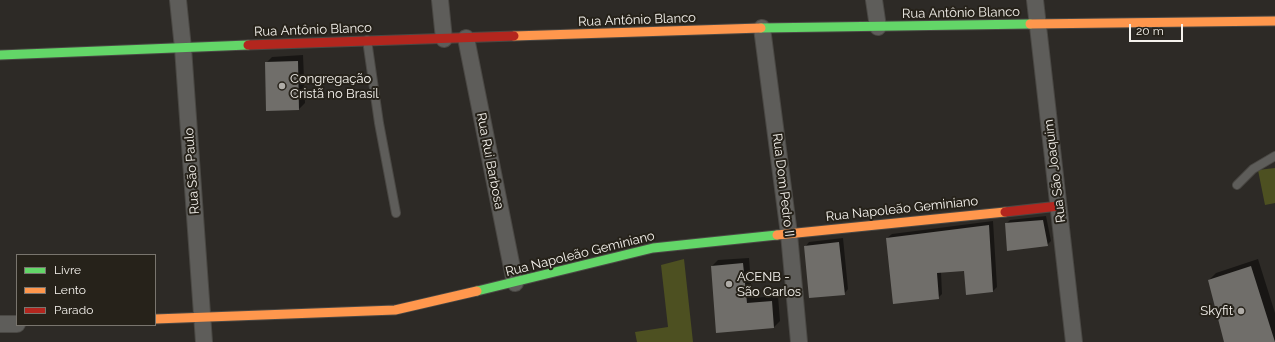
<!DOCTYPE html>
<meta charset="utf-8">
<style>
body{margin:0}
#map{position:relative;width:1275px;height:342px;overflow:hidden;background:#2d2a26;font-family:Raleway,sans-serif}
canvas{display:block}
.legend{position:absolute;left:16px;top:254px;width:140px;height:72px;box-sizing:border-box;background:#26221a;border:1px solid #79756e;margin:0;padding:5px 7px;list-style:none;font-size:12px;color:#f5f2ed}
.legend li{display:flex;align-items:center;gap:8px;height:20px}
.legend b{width:20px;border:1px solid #79756e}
.scale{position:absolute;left:1129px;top:24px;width:54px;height:18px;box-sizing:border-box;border:2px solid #f5f2ed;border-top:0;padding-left:5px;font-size:12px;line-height:14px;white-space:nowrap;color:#f5f2ed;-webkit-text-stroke:3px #26221a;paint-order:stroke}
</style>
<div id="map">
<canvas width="1275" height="342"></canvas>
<ul class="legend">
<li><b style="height:5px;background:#63d668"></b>Livre</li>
<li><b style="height:5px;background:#ff974d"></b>Lento</li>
<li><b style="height:5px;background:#b3261e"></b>Parado</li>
</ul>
<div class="scale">20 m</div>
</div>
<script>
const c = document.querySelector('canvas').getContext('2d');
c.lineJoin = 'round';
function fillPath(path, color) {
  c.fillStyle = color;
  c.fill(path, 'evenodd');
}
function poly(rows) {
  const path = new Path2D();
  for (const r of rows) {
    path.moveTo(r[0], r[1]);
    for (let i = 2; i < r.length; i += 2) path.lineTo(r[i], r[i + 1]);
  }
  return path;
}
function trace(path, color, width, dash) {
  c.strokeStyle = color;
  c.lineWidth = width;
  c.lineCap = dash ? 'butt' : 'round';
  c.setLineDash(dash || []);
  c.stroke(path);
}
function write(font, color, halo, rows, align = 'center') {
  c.font = font + ' Raleway,sans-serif';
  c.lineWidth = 4;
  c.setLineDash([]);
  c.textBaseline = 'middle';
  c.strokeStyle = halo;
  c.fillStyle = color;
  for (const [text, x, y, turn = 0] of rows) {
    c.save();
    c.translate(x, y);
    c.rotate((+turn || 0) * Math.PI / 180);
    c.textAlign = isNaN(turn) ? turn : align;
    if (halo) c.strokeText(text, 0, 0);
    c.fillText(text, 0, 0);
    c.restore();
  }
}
fillPath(poly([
 [1275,168,1275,203,1265,205,1258,170],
 [684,259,693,342,637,342,635,332,668,327,661,265]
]), '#4d5021');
fillPath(poly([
 [303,55,305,103,299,109,266,63,272,57],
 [1046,216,1051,241,1047,245,1006,224,1010,220],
 [993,221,997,287,993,291,965,270,941,272,942,294,938,298,887,238,892,234],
 [843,238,848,289,844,294,805,247,809,242],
 [749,258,752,298,778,296,780,321,774,327,717,332,712,266,718,260],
 [1258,259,1275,313,1275,342,1226,342,1209,280,1216,273]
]), '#0007');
fillPath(poly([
 [298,61,299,110,266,111,265,62],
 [1043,220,1048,246,1007,251,1005,223],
 [989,225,993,292,966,295,964,271,937,273,939,299,893,304,886,238],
 [839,242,845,295,809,298,804,246],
 [743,263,747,303,772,301,774,328,716,333,711,266],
 [1251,266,1275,342,1224,342,1208,280]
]), '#706e6a');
const lane = poly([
 [367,40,379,123,396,213],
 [1237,185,1253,169,1275,156]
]);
const street = poly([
 [178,0,183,48,204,342],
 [440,0,444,39],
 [874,0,878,27],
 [1035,0,1074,342],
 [762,28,789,234,799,342],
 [466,38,515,283],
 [0,324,17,324]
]);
const fast = poly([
 [761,28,1030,24],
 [0,55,248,45],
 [477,291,653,248,777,235]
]);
const slow = poly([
 [1030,24,1275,21],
 [514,36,761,28],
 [777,235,1005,212],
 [155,319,395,310,477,291]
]);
const jam = poly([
 [248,45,514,36],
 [1005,212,1059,206]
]);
trace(lane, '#4a4844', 10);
trace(street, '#4a4844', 18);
trace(fast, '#4a4844', 11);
trace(slow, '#4a4844', 11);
trace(jam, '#4a4844', 11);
trace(lane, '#5e5d5a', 8);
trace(street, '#5e5d5a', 16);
trace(fast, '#63d668', 9);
trace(slow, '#ff974d', 9);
trace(jam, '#b3261e', 9);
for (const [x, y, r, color] of [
 [282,86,4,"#afaca7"],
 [729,284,4,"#afaca7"],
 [1241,311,4,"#afaca7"]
]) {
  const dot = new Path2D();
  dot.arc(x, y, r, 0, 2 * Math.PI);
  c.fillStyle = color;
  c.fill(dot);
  trace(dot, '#26221a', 1.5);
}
write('13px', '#f5f2ed', '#26221a', [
 ["Rua Antônio Blanco",961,13,-1],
 ["Rua Antônio Blanco",637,20,-2],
 ["Rua Antônio Blanco",313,30,-2],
 ["Rua Rui Barbosa",490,161,79],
 ["Rua São Paulo",192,171,-94],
 ["Rua São Joaquim",1055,171,-97],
 ["Rua Dom Pedro II",783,185,83],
 ["Rua Napoleão Geminiano",902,209,-6],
 ["Rua Napoleão Geminiano",580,254,-14]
]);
write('13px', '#f5f2ed', '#26221a', [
 ["Congregação",290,79],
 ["Cristã no Brasil",290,94],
 ["ACENB -",737,277],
 ["São Carlos",737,292],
 ["Skyfit",1233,311,"right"]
], 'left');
</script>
